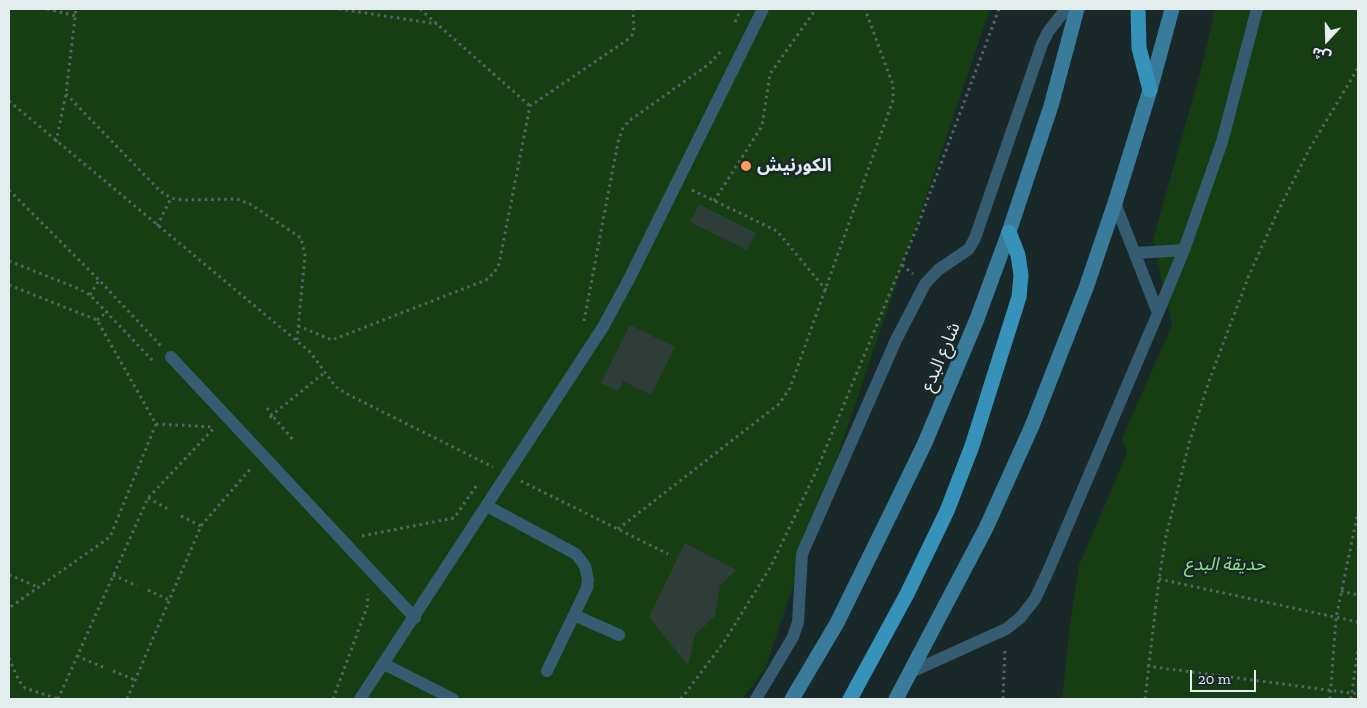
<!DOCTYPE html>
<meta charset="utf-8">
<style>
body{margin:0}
#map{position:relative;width:1367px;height:708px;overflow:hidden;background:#19292a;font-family:"Zilla Slab","Noto Sans Arabic",serif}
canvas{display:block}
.frame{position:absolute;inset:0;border:10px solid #e3eded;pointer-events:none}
.north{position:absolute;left:1302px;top:15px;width:50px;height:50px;-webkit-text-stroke:4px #19292a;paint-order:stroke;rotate:201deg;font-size:14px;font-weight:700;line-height:20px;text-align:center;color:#e3eded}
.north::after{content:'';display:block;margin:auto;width:18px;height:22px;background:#e3eded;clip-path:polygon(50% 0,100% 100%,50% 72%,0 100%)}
.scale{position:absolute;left:1190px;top:670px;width:66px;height:22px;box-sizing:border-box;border:2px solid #e3eded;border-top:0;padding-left:6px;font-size:15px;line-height:18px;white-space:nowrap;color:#e3eded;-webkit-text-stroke:4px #19292a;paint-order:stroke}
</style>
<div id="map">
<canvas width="1367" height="708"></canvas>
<div class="frame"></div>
<div class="north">ش</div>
<div class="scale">20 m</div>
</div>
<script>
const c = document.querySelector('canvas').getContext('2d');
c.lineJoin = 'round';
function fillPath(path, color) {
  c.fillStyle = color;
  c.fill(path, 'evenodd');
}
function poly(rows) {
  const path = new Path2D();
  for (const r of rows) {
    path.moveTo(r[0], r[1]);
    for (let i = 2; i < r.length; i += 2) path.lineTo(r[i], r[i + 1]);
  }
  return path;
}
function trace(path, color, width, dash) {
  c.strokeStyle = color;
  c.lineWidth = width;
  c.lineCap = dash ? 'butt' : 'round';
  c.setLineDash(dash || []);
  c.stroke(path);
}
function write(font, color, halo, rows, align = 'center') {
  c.font = font + ' "Zilla Slab","Noto Sans Arabic",serif';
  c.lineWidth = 5;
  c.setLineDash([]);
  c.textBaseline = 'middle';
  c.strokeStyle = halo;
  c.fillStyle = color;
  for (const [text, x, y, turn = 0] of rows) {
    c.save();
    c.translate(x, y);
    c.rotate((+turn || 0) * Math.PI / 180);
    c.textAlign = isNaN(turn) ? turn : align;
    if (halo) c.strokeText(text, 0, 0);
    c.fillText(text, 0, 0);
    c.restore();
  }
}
fillPath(poly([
 [9,9,990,9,765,669,742,699,9,699],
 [1215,9,1358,9,1358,699,1062,699,1070,624,1079,565,1127,453,1122,438,1172,325,1153,240,1204,58]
]), '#173d13');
fillPath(poly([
 [699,204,756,233,747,250,690,222],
 [630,325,675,347,651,395,623,381,618,391,601,383],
 [685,543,736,570,720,586,715,616,695,635,688,665,649,617]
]), '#2f3d38');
trace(poly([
 [47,9,76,16],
 [339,9,437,24],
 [420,9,530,106],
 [735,22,741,9],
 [66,94,160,191,171,198,183,200,237,199,250,204,301,238,305,255,297,341],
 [9,101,310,352,336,387,349,395,493,467],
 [56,142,66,94,76,9],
 [9,190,99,280,161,346],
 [692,190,777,231,826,290],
 [714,201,762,126,770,74,816,9],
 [157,226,171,198],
 [9,261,77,288,90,295,154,362],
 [902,265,913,274],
 [9,285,97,320,156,424,110,537,9,608],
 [90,295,99,280],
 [97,320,108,311],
 [584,321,618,142,623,128,629,121,709,64,722,50],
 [298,326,332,340,486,280,494,273,499,264,530,106,627,40,632,35,634,28,633,9],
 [267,408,272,415,324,373],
 [270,418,272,415,294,441],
 [156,424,213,427],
 [521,481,668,554],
 [148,498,168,509],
 [181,516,201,526],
 [618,529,779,404,790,388,893,100,893,85,865,9],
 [362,536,454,518,477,485],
 [9,575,38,587],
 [113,575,137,586],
 [1159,579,1358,622],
 [148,590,169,600],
 [1341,591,1358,595],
 [77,656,103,667],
 [9,658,19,681,25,688,58,699],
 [1147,666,1358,694],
 [113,671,135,680],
 [58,699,148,498,215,427],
 [127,699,201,526,252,467],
 [333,699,367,607,368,594],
 [681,699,724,642,771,566,816,472,918,225,999,9],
 [1003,699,1005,647],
 [1145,699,1159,579,1166,536,1190,440,1208,384,1249,275,1278,211,1310,148,1358,68],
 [1330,699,1336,618,1358,512],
 [1351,699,1358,648]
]), '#566465', 3, [2.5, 4]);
trace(poly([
 [1136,253,1184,250],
 [1158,313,1184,250,1222,142,1257,9],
 [171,357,415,618],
 [487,506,576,554,585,566,588,580,587,588,547,671],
 [574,615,619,635],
 [384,664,453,699],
 [911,672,1006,629,1020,618,1035,599,1049,569,1158,313,1115,203],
 [360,699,603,327,628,281,763,9],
 [756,699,793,637,798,622,802,554,896,340,925,284,938,270,969,249,975,238,1042,44,1048,32,1066,9]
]), '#355c70', 12);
trace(poly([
 [792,699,837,623,890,515,924,445,977,319,1009,232,1051,106,1077,9],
 [896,699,986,528,1032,426,1086,288,1115,203,1150,90,1172,9]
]), '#387b9a', 15);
trace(poly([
 [1138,9,1139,48,1150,90],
 [850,699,907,594,947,511,972,446,1019,297,1021,275,1018,255,1009,232]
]), '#3792ba', 15);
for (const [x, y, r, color] of [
 [746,166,6,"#fe9b59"]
]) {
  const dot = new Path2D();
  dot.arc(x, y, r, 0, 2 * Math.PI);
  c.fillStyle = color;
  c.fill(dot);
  trace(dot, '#19292a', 2);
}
write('bold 18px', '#e3eded', '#19292a', [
 ["الكورنيش",757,166]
], 'left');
write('18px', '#e3eded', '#19292a', [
 ["شارع البدع",941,357,-67]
]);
write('italic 18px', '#8ce183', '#19292a', [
 ["حديقة البدع",1225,565]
]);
</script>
